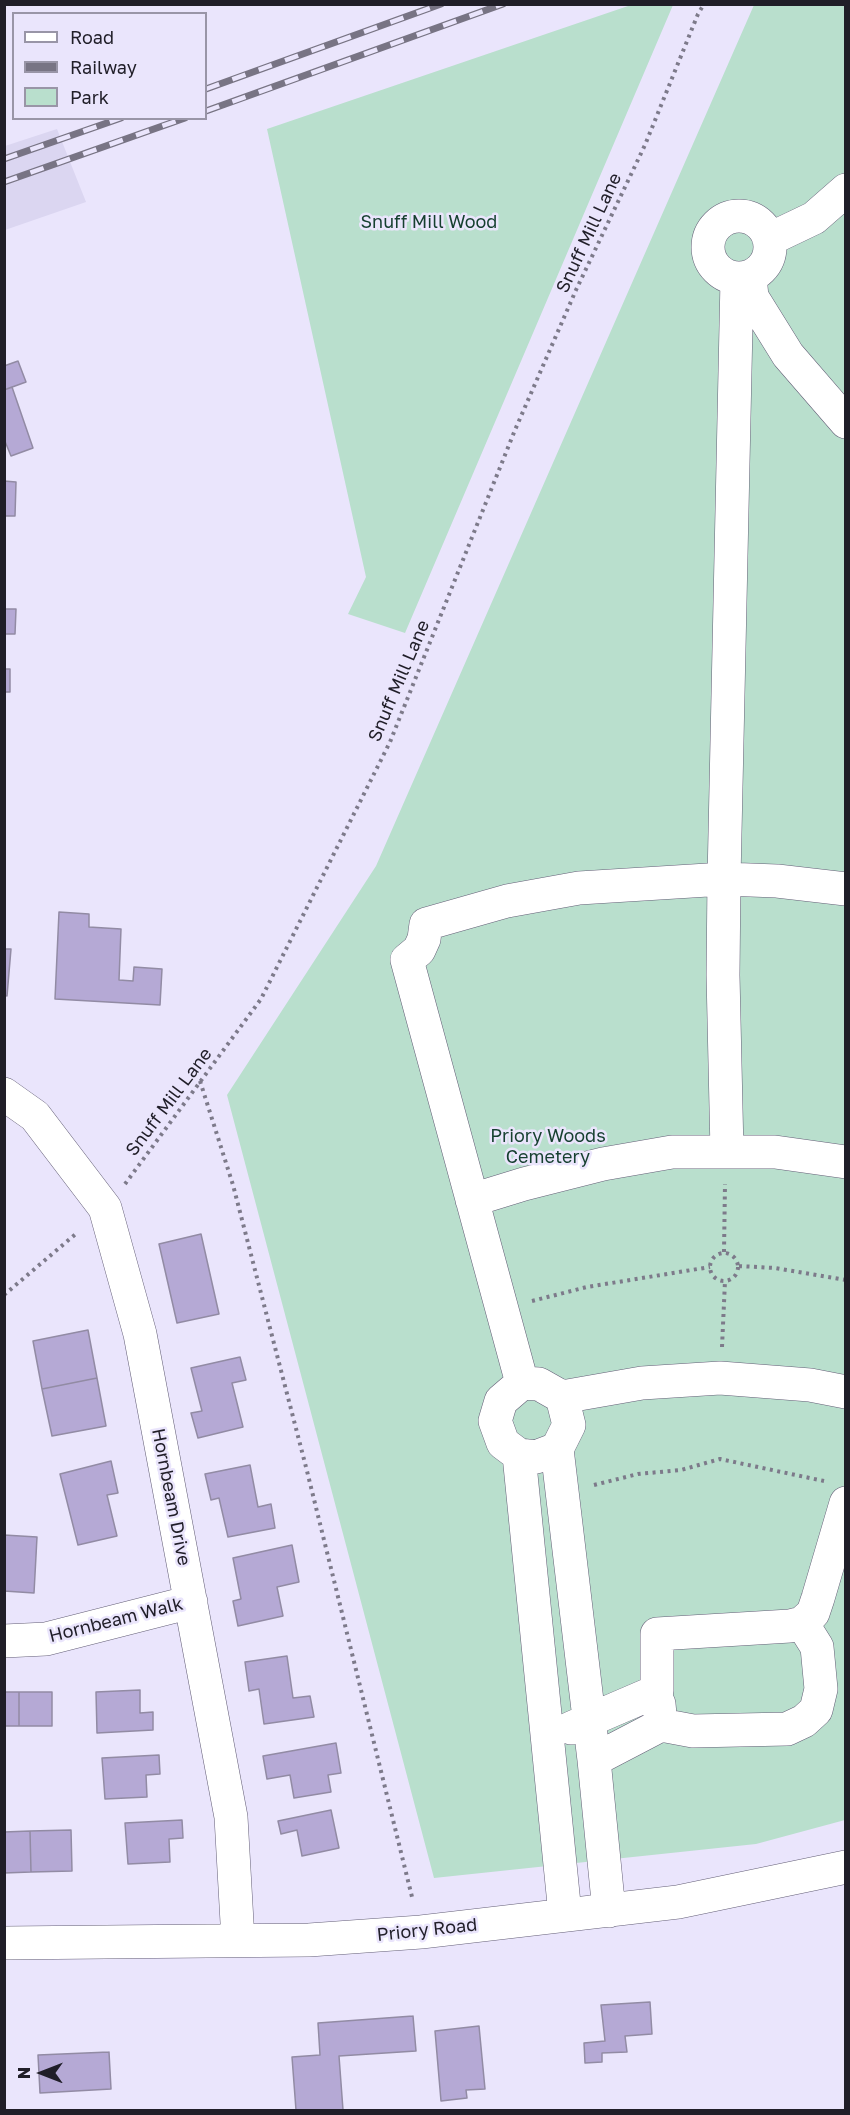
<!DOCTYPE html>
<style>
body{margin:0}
#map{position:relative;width:850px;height:2115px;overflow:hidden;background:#eae5fc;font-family:"Golos Text",sans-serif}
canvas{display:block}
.frame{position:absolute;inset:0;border:6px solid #201e28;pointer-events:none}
.legend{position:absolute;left:12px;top:12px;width:195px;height:108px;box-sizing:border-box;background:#eae5fc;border:2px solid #9995a7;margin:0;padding:8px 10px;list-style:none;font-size:18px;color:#201e28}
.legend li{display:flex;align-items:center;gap:12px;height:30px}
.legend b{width:30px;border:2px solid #9995a7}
.north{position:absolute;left:12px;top:2043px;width:60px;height:60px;-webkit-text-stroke:4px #eae5fc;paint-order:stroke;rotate:270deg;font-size:16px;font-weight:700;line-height:24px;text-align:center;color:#201e28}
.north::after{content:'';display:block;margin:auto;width:21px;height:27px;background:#201e28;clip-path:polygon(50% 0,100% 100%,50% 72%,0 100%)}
</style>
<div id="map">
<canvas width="850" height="2115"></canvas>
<div class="frame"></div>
<ul class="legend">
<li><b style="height:8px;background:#fff"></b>Road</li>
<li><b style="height:8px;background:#787484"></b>Railway</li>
<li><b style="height:16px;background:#b9dfcd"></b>Park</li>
</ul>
<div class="north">N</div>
</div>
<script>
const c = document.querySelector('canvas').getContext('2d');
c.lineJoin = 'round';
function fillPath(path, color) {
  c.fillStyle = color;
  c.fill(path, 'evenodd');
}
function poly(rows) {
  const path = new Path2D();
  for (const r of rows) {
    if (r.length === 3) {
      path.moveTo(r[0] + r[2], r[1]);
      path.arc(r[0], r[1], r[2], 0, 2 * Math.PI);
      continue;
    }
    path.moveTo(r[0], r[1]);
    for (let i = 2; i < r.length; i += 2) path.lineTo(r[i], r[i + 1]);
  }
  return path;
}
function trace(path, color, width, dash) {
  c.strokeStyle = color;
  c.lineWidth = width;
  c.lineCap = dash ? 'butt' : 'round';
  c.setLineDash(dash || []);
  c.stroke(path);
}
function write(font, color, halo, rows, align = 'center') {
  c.font = font + ' "Golos Text",sans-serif';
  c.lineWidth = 5;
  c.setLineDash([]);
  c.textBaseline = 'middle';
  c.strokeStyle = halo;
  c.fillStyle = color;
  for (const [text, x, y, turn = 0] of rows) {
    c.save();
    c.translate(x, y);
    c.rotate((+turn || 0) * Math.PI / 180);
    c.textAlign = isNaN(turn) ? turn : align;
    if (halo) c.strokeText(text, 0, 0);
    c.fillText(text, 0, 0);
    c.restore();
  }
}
fillPath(poly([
 [57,129,86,202,5,230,5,146]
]), '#dbd6f1');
fillPath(poly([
 [631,5,673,5,405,633,348,614,366,577,267,129],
 [754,5,845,5,845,1820,756,1844,434,1878,227,1095,376,866]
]), '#b9dfcd');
const building = poly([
 [18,361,26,382,4,390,4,366,18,361],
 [12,387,33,448,11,456,4,439,4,390,12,387],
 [4,481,16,482,15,516,4,516,4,481],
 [4,609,16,609,15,634,4,634,4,609],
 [4,669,10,669,10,692,4,692,4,669],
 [59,912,89,914,89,927,121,929,119,980,133,981,134,967,162,969,160,1005,55,999,59,912],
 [4,949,11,949,7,996,4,995,4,949],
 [201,1234,219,1314,177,1323,159,1244,201,1234],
 [88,1330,97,1378,42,1389,33,1341,88,1330],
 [240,1357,246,1380,232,1383,243,1427,198,1438,191,1413,202,1411,191,1368,240,1357],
 [97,1378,106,1426,52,1436,42,1389,97,1378],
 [111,1461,118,1493,107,1495,117,1536,78,1545,60,1474,111,1461],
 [250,1465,258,1507,271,1504,275,1528,228,1537,219,1498,211,1500,205,1474,250,1465],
 [4,1535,37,1537,34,1593,4,1591,4,1535],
 [292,1545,299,1582,277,1587,283,1616,238,1626,233,1601,241,1599,233,1558,292,1545],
 [287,1656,293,1698,310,1696,314,1717,264,1724,259,1689,249,1691,245,1662,287,1656],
 [140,1690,140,1713,153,1712,153,1730,97,1733,96,1692,140,1690],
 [4,1692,19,1692,19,1726,4,1726,4,1692],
 [19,1692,52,1692,52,1726,19,1726,19,1692],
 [336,1743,341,1773,328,1775,331,1792,294,1798,290,1775,267,1779,263,1756,336,1743],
 [159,1755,160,1774,146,1775,147,1797,105,1799,102,1758,159,1755],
 [331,1810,339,1848,302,1856,297,1830,281,1834,278,1821,331,1810],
 [182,1820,183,1838,169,1839,170,1862,128,1864,125,1823,182,1820],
 [71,1830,72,1871,31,1872,30,1831,71,1830],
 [30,1831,31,1872,4,1873,4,1832,30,1831],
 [650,2002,652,2034,625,2036,627,2052,602,2053,602,2062,585,2063,584,2043,605,2041,601,2005,650,2002],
 [413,2016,416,2051,339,2056,343,2110,296,2110,292,2057,320,2055,318,2023,413,2016],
 [479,2026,485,2089,466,2090,467,2098,441,2101,435,2031,479,2026],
 [109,2052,111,2089,40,2093,38,2055,109,2052]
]);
fillPath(building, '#b5a9d5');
trace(building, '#928ba4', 1.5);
const minor = poly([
 [739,247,31],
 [770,239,814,218,846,190],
 [750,277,752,297,788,355,846,422],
 [4,1094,35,1116,105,1208,140,1334,231,1817,238,1940],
 [727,1152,723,975,724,879,737,279],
 [472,1200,524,1184,603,1164,672,1152,775,1152,846,1162],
 [522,1383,407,960,419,950,424,939,426,924,507,901,579,888,724,879,777,881,846,889],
 [522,1383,539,1384,562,1397,569,1425,557,1449,536,1457,519,1455,503,1443,495,1421,501,1401,522,1383],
 [562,1397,642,1383,720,1378,810,1385,846,1392],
 [557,1449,594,1760,609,1911],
 [519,1455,565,1914],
 [4,1641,46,1639,191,1602],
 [661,1725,693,1731,787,1729,804,1721,816,1710,821,1689,817,1647,802,1623],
 [571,1728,657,1691,657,1634,790,1626,802,1623,813,1613,818,1598,846,1503],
 [594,1760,661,1725,659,1704],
 [4,1943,309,1940,421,1932,678,1902,846,1867]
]);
trace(minor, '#645f77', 34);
trace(poly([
 [200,1081,233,1185,307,1471,413,1901],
 [125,1184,261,999,390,742,515,430,576,290,645,145,698,14,704,4],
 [724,1252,725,1184],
 [724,1267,14],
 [739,1266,775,1268,846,1280],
 [4,1295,78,1232],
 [532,1301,587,1287,710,1267],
 [722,1347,725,1281],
 [594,1485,638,1474,681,1470,720,1459,824,1481]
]), '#7d7a8a', 4, [3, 4.5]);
trace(minor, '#fff', 33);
const rail = poly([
 [206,89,441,4],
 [206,111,503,4],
 [4,159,121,118],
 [4,182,185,118]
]);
trace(rail, '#787484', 7);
trace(rail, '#eae5fc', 4.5, [14]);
write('18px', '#153f2f', '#eae5fc', [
 ["Snuff Mill Wood",429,222],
 ["Priory Woods",548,1136],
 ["Cemetery",548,1157]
]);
write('18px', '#201e28', '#eae5fc', [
 ["Snuff Mill Lane",589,233,-65],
 ["Snuff Mill Lane",399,681,-67],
 ["Snuff Mill Lane",169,1102,-53],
 ["Hornbeam Drive",171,1497,79],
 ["Hornbeam Walk",116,1620,-14],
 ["Priory Road",427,1930,-6]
]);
</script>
